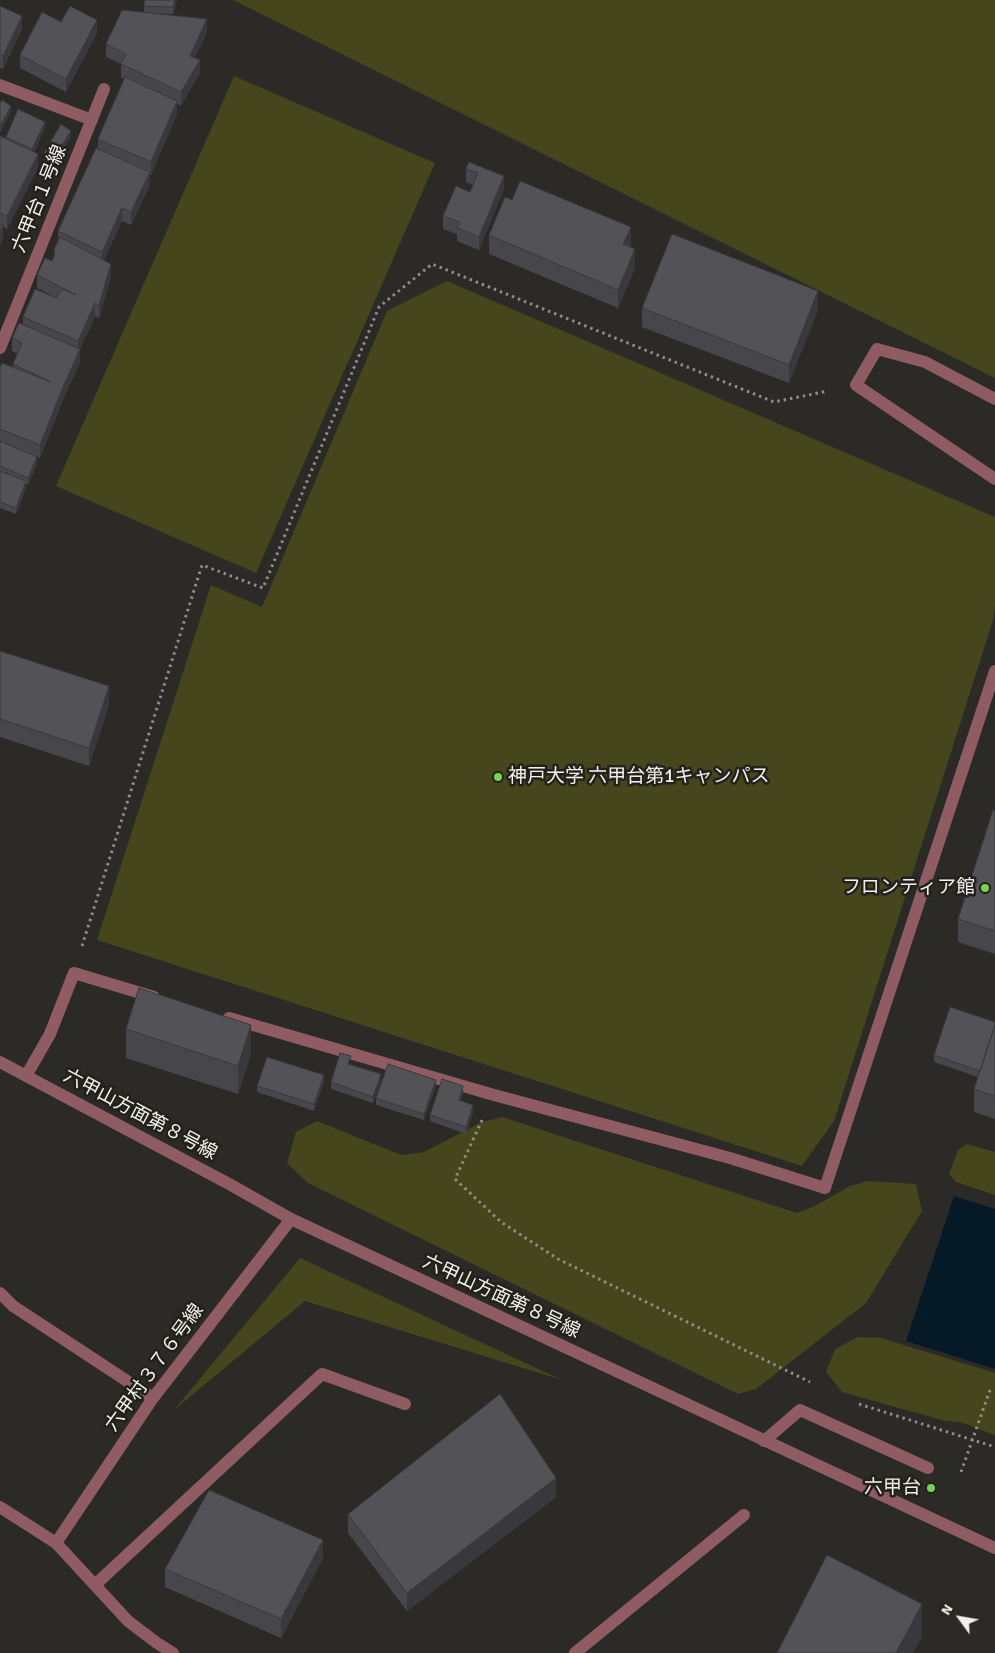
<!DOCTYPE html>
<meta charset="utf-8">
<style>
body{margin:0}
#map{position:relative;width:995px;height:1653px;overflow:hidden;background:#2c2a26;font-family:Signika,sans-serif}
canvas{display:block}
.north{position:absolute;left:935px;top:1593px;width:50px;height:50px;-webkit-text-stroke:4px #22211c;paint-order:stroke;rotate:302deg;font-size:14px;font-weight:700;line-height:20px;text-align:center;color:#f1f0ed}
.north::after{content:'';display:block;margin:auto;width:18px;height:22px;background:#f1f0ed;clip-path:polygon(50% 0,100% 100%,50% 72%,0 100%)}
</style>
<div id="map">
<canvas width="995" height="1653"></canvas>
<div class="north">N</div>
</div>
<script>
const c = document.querySelector('canvas').getContext('2d');
c.lineJoin = 'round';
function fillPath(path, color) {
  c.fillStyle = color;
  c.fill(path, 'evenodd');
}
function poly(rows) {
  const path = new Path2D();
  for (const r of rows) {
    path.moveTo(r[0], r[1]);
    for (let i = 2; i < r.length; i += 2) path.lineTo(r[i], r[i + 1]);
  }
  return path;
}
function trace(path, color, width, dash) {
  c.strokeStyle = color;
  c.lineWidth = width;
  c.lineCap = dash ? 'butt' : 'round';
  c.setLineDash(dash || []);
  c.stroke(path);
}
function write(font, color, halo, rows, align = 'center') {
  c.font = font + ' Signika,"Noto Sans JP",sans-serif';
  c.lineWidth = 5;
  c.setLineDash([]);
  c.textBaseline = 'middle';
  c.strokeStyle = halo;
  c.fillStyle = color;
  for (const [text, x, y, turn = 0] of rows) {
    c.save();
    c.translate(x, y);
    c.rotate((+turn || 0) * Math.PI / 180);
    c.textAlign = isNaN(turn) ? turn : align;
    if (halo) c.strokeText(text, 0, 0);
    c.fillText(text, 0, 0);
    c.restore();
  }
}
fillPath(poly([
 [233,0,995,0,995,378],
 [234,76,435,163,256,573,56,486],
 [447,281,995,517,995,606,993,620,834,1121,802,1166,97,940,211,585,262,607,387,311],
 [502,1117,797,1213,815,1206,850,1186,868,1181,916,1184,922,1211,866,1303,756,1389,738,1394,308,1183,287,1163,296,1132,317,1121,401,1155,424,1152,482,1122],
 [967,1144,995,1152,995,1195,956,1182,949,1174,958,1150],
 [300,1258,562,1380,305,1301,174,1410],
 [858,1337,881,1338,995,1373,995,1435,960,1422,945,1421,842,1392,826,1372,835,1349]
]), '#45461b');
fillPath(poly([
 [954,1196,995,1209,995,1369,906,1341]
]), '#061926');
trace(poly([
 [82,946,202,565,263,588,379,307,432,264,774,402,828,391],
 [482,1120,455,1179,501,1222,558,1259,810,1382],
 [859,1404,995,1447],
 [961,1472,990,1390]
]), '#8f8d8a', 3, [2.5, 4]);
trace(poly([
 [0,85,92,120],
 [0,348,104,89],
 [995,399,925,362,877,349,856,385,995,479],
 [229,1018,494,1095,730,1158,825,1188,995,671],
 [0,1062,231,1185,291,1219,995,1548],
 [26,1076,50,1034,74,973,154,997],
 [0,1293,13,1306,153,1398],
 [764,1441,800,1410,928,1468],
 [0,1507,56,1543,128,1621,157,1643,173,1653],
 [56,1543,153,1398,291,1219],
 [96,1584,322,1374,405,1404],
 [575,1653,744,1515]
]), '#8f5c64', 12);
fillPath(poly([
 [177,0,173,14,145,13,207,32,195,58,200,73,181,106,177,103,177,114,151,175,150,174,150,185,131,225,122,221,104,260,111,277,99,318,95,316,80,349,80,362,63,400,40,458,37,457,37,464,28,485,26,484,26,488,16,514,0,508,0,367,13,368,13,364,18,354,12,351,12,338,23,324,23,317,56,298,37,288,37,275,52,261,54,256,54,249,58,243,58,231,98,150,98,139,124,79,121,77,121,64,106,57,106,44,144,13,144,6],
 [0,6,22,29,3,69,0,68],
 [61,22,97,33,66,92,20,68,20,55],
 [45,128,34,152,38,167,7,229,3,227,3,238,0,246,0,136,6,138,6,137],
 [71,137,53,166,44,160,44,153],
 [469,162,504,189,479,250,457,241,457,234,443,229,443,216,470,192,473,185,466,182,466,169],
 [512,200,631,246,630,247,635,268,618,308,489,254,489,235],
 [642,308,818,310,789,383,642,327],
 [0,651,109,705,89,766,0,737],
 [995,811,995,954,958,942,958,919],
 [995,1022,995,1119,974,1112,974,1089,978,1077,934,1062,934,1055],
 [126,1029,251,1054,238,1094,126,1058],
 [351,1063,350,1064,381,1081,373,1103,331,1089,331,1082],
 [324,1082,314,1111,257,1092,257,1086],
 [436,1086,424,1120,376,1105,376,1098],
 [463,1092,461,1101,473,1112,466,1134,430,1121,430,1115],
 [556,1497,407,1611,348,1533,348,1514],
 [323,1558,281,1638,165,1587,165,1569]
]), '#47474b');
fillPath(poly([
 [175,0,177,0,173,14,173,7],
 [22,16,22,29,3,69,3,56],
 [207,19,207,32,190,69,190,56],
 [97,20,97,33,66,92,66,79],
 [200,60,200,73,181,106,181,92],
 [177,101,177,114,151,175,151,162],
 [11,106,11,112,0,133,0,126],
 [45,122,45,128,32,156,32,149],
 [71,131,71,137,53,166,53,159],
 [38,154,38,167,7,229,7,216],
 [150,172,150,185,131,225,131,212],
 [504,176,504,189,479,250,479,237],
 [122,208,122,221,102,265,102,252],
 [3,225,3,238,0,246,0,233],
 [631,227,631,246,623,262,623,244],
 [635,249,635,268,618,308,618,290],
 [111,264,111,277,99,318,99,305],
 [818,291,818,310,789,383,789,365],
 [95,303,95,316,78,354,78,341],
 [80,349,80,362,63,400,40,458,40,445,63,387],
 [37,457,37,464,28,485,28,478],
 [26,481,26,488,16,514,16,508],
 [109,686,109,705,89,766,89,748],
 [251,1025,251,1054,238,1094,238,1066],
 [381,1074,381,1081,373,1103,373,1097],
 [324,1075,324,1082,314,1111,314,1104],
 [436,1080,436,1086,424,1120,424,1114],
 [463,1086,463,1092,459,1107,459,1100],
 [473,1105,473,1112,466,1134,466,1127],
 [556,1478,556,1497,407,1611,407,1593],
 [323,1540,323,1558,281,1638,281,1619],
 [922,1604,922,1637,913,1653,896,1653]
]), '#39393d');
const building = poly([
 [145,0,175,0,173,7,144,6,145,0],
 [0,6,22,16,3,56,0,55,0,6],
 [70,6,97,20,66,79,20,55,42,12,61,22,70,6],
 [122,10,207,19,190,56,200,60,181,92,121,64,126,54,106,44,122,10],
 [125,77,177,101,151,162,98,139,125,77],
 [2,100,11,106,0,126,0,103,2,100],
 [18,109,45,122,32,149,6,137,18,109],
 [61,124,71,131,53,159,44,153,61,124],
 [0,136,38,154,7,216,0,213,0,136],
 [96,148,150,172,131,212,122,208,102,252,58,231,96,148],
 [469,162,504,176,479,237,457,228,460,222,443,216,456,186,470,192,478,173,466,169,469,162],
 [520,181,631,227,623,244,635,249,618,290,489,235,505,197,512,200,520,181],
 [0,224,3,225,0,233,0,224],
 [672,234,818,291,789,365,642,308,672,234],
 [60,237,111,264,99,305,95,303,78,341,23,317,35,289,56,298,63,289,76,295,37,275,45,258,52,261,55,254,54,249,60,237],
 [19,323,80,349,63,387,40,445,0,429,0,367,2,363,51,382,13,364,22,343,12,338,19,323],
 [0,441,37,457,28,478,0,466,0,441],
 [0,471,26,481,16,508,0,502,0,471],
 [0,651,109,686,89,748,0,719,0,651],
 [993,810,995,811,995,931,958,919,993,810],
 [139,988,251,1025,238,1066,126,1029,139,988],
 [950,1007,995,1022,995,1025,980,1071,934,1055,950,1007],
 [995,1025,995,1096,974,1089,995,1025],
 [340,1053,351,1056,348,1064,381,1074,373,1097,331,1082,340,1053],
 [267,1057,324,1075,314,1104,257,1086,267,1057],
 [388,1064,436,1080,424,1114,376,1098,388,1064],
 [442,1079,463,1086,459,1100,473,1105,466,1127,430,1115,442,1079],
 [500,1394,556,1478,407,1593,348,1514,500,1394],
 [209,1490,323,1540,281,1619,165,1569,209,1490],
 [827,1555,922,1604,896,1653,777,1653,827,1555]
]);
fillPath(building, '#525257');
trace(building, '#39393d', 1);
for (const [x, y, r, color] of [
 [498,777,5,"#7cd155"],
 [985,888,5,"#7cd155"],
 [931,1488,5,"#7cd155"]
]) {
  const dot = new Path2D();
  dot.arc(x, y, r, 0, 2 * Math.PI);
  c.fillStyle = color;
  c.fill(dot);
  trace(dot, '#22211c', 2);
}
write('19px', '#f1f0ed', '#22211c', [
 ["六甲台１号線",40,199,-68],
 ["六甲山方面第８号線",140,1115,28],
 ["六甲山方面第８号線",501,1297,25],
 ["六甲村３７６号線",155,1368,-54]
]);
write('19px', '#f1f0ed', '#22211c', [
 ["神戸大学 六甲台第1キャンパス",508,777,"left"],
 ["フロンティア館",975,888],
 ["六甲台",921,1488]
], 'right');
</script>
